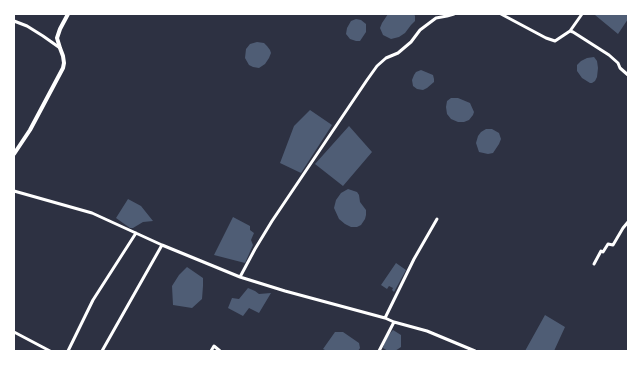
<!DOCTYPE html>
<style>
body{margin:0}
#map{position:relative;width:642px;height:365px;overflow:hidden;background:#2d3142;font-family:"PT Sans Narrow",sans-serif}
canvas{display:block}
.frame{position:absolute;inset:0;border:15px solid #fff;pointer-events:none}
</style>
<div id="map">
<canvas width="642" height="365"></canvas>
<div class="frame"></div>
</div>
<script>
const c = document.querySelector('canvas').getContext('2d');
c.lineJoin = 'round';
function fillPath(path, color) {
  c.fillStyle = color;
  c.fill(path, 'evenodd');
}
function poly(rows) {
  const path = new Path2D();
  for (const r of rows) {
    path.moveTo(r[0], r[1]);
    for (let i = 2; i < r.length; i += 2) path.lineTo(r[i], r[i + 1]);
  }
  return path;
}
function trace(path, color, width, dash) {
  c.strokeStyle = color;
  c.lineWidth = width;
  c.lineCap = dash ? 'butt' : 'round';
  c.setLineDash(dash || []);
  c.stroke(path);
}
fillPath(poly([
 [388,14,414,14,415,16,415,21,411,25,405,33,399,37,391,39,383,35,380,28,382,23],
 [596,14,628,14,628,19,618,34,595,15],
 [356,19,361,20,366,24,366,32,360,41,356,41,350,39,346,34,347,28,351,21],
 [257,42,264,43,267,46,270,50,271,53,269,58,265,64,259,68,253,67,249,65,245,58,246,49,250,44],
 [594,57,597,61,598,68,597,77,595,81,592,83,590,83,582,78,577,71,577,65,581,61,587,58],
 [421,70,433,75,434,79,434,82,427,88,423,90,417,89,413,86,412,80,414,75,416,72],
 [451,98,458,98,470,103,474,112,473,115,469,120,464,122,458,122,451,119,447,114,446,107,447,101],
 [310,110,332,125,301,173,280,163,294,126],
 [349,126,372,152,343,186,315,164],
 [486,129,492,129,499,133,501,139,499,144,493,153,488,154,479,152,476,143,478,136,481,132],
 [348,189,357,192,359,195,360,202,366,210,366,215,365,219,361,225,357,227,351,227,345,224,339,219,334,208,336,200,341,193],
 [128,199,141,206,153,221,143,222,133,228,130,228,116,218],
 [233,217,250,226,250,230,254,233,251,240,253,245,245,263,214,255],
 [396,263,406,270,394,292,392,290,393,288,389,286,387,289,381,285],
 [187,267,203,278,203,286,202,299,192,308,173,305,172,286,179,275],
 [248,288,255,291,259,294,271,293,259,313,249,308,243,316,228,308,232,298,239,299],
 [545,315,565,327,554,351,525,351],
 [393,330,401,335,401,347,395,351,388,351,383,348,384,344,388,336],
 [335,332,343,332,359,343,360,348,358,351,327,351,323,349]
]), '#4f5d75');
trace(poly([
 [501,14,546,38,555,41,570,31,573,32,609,55,618,63,620,68,628,75],
 [14,21,27,26,43,36,60,48],
 [570,31,582,14],
 [14,191,92,213,162,245,240,277,285,291,385,318,394,322,427,331,475,351],
 [594,264,601,251,603,252,608,244,613,245,623,228,628,222],
 [240,277,255,249,272,221,367,80,377,66,386,58,398,53,411,42,420,30,436,18,447,16,454,14],
 [385,318,414,259,437,219],
 [14,332,50,351],
 [68,351,93,300,136,233],
 [102,351,162,245],
 [211,351,214,346,220,351],
 [379,351,394,322]
]), '#fff', 3);
trace(poly([
 [14,154,30,130,63,68,64,63,63,56,60,48,57,38,60,29,68,14]
]), '#fff', 4);
</script>
